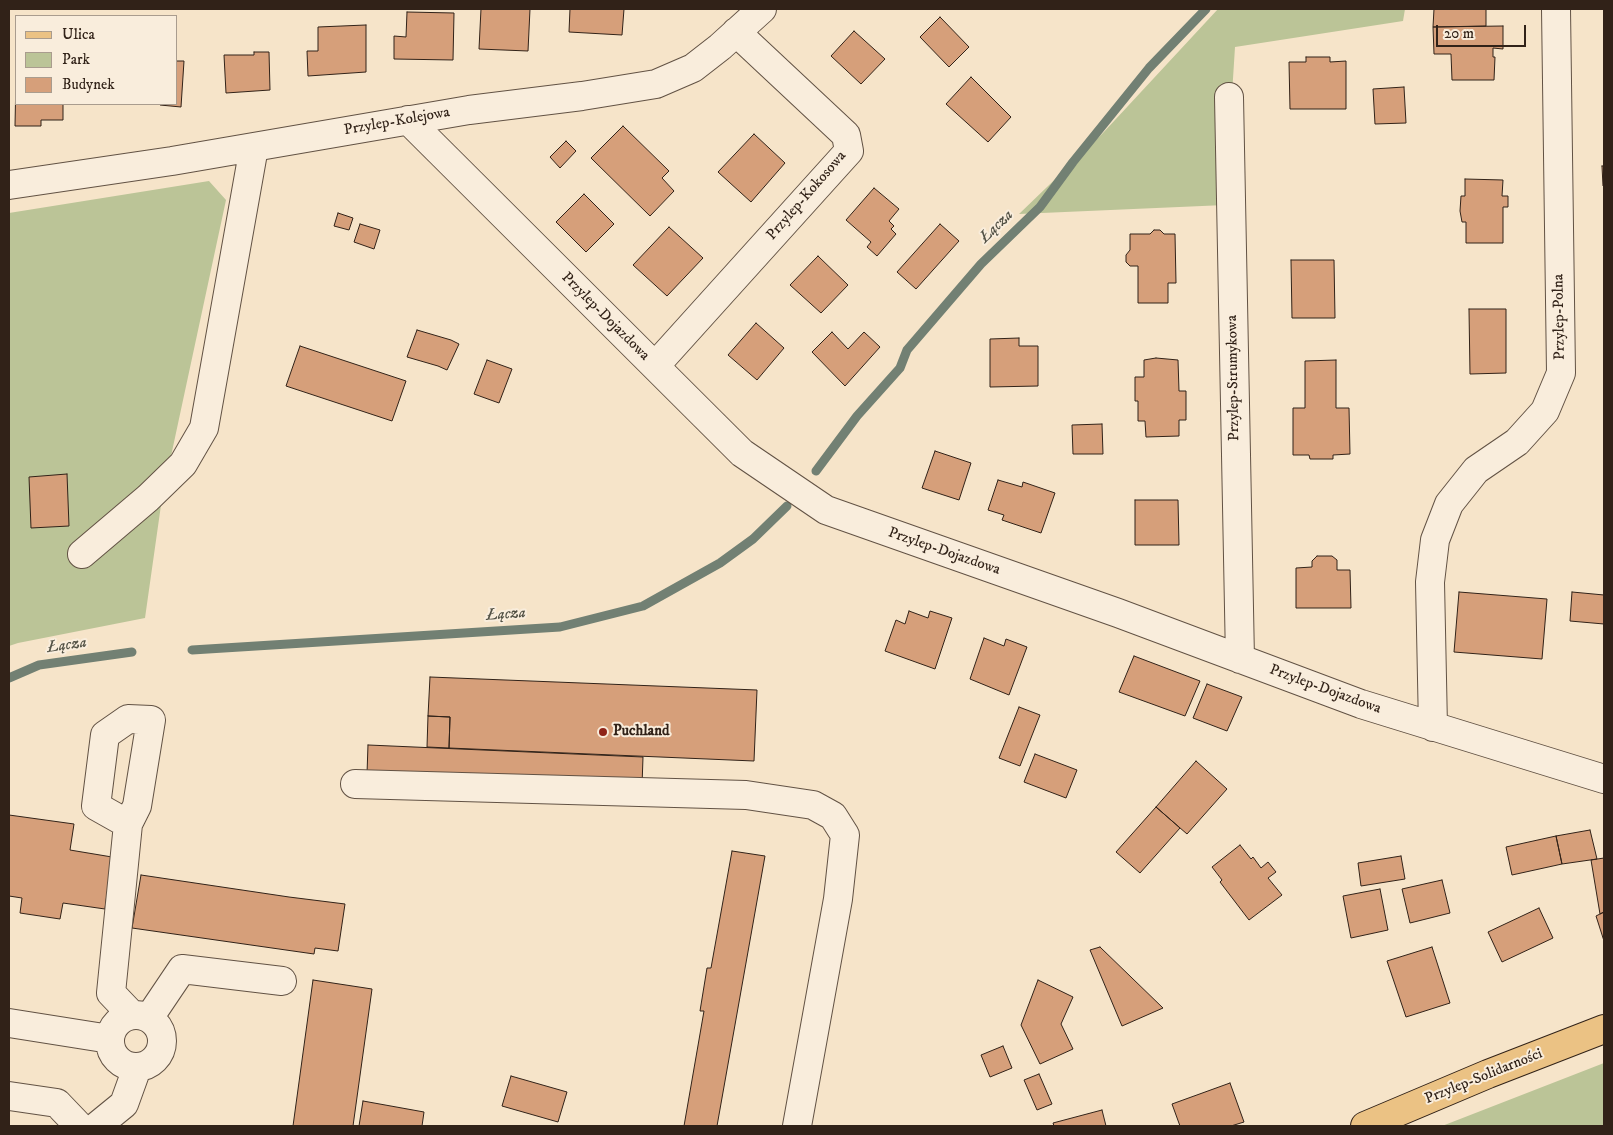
<!DOCTYPE html>
<meta charset="utf-8">
<style>
body{margin:0}
#map{position:relative;width:1613px;height:1135px;overflow:hidden;background:#f6e4c9;font-family:"IM FELL DW Pica",serif}
canvas{display:block}
.frame{position:absolute;inset:0;border:10px solid #312218;pointer-events:none}
.legend{position:absolute;left:15px;top:15px;width:162px;height:90px;box-sizing:border-box;background:#f9eddc;border:1px solid #a99c8e;margin:0;padding:6px 9px;list-style:none;font-size:15px;color:#312218}
.legend li{display:flex;align-items:center;gap:10px;height:25px}
.legend b{width:25px;border:1px solid #a99c8e}
.scale{position:absolute;left:1436px;top:25px;width:90px;height:22px;box-sizing:border-box;border:2px solid #312218;border-top:0;padding-left:6px;font-size:15px;line-height:18px;white-space:nowrap;color:#312218;-webkit-text-stroke:4px #f9eddc;paint-order:stroke}
</style>
<div id="map">
<canvas width="1613" height="1135"></canvas>
<div class="frame"></div>
<ul class="legend">
<li><b style="height:6px;background:#ebc284"></b>Ulica</li>
<li><b style="height:14px;background:#bbc497"></b>Park</li>
<li><b style="height:14px;background:#d69f7a"></b>Budynek</li>
</ul>
<div class="scale">20 m</div>
</div>
<script>
const c = document.querySelector('canvas').getContext('2d');
c.lineJoin = 'round';
function fillPath(path, color) {
  c.fillStyle = color;
  c.fill(path, 'evenodd');
}
function poly(rows) {
  const path = new Path2D();
  for (const r of rows) {
    if (r.length === 3) {
      path.moveTo(r[0] + r[2], r[1]);
      path.arc(r[0], r[1], r[2], 0, 2 * Math.PI);
      continue;
    }
    path.moveTo(r[0], r[1]);
    for (let i = 2; i < r.length; i += 2) path.lineTo(r[i], r[i + 1]);
  }
  return path;
}
function trace(path, color, width, dash) {
  c.strokeStyle = color;
  c.lineWidth = width;
  c.lineCap = dash ? 'butt' : 'round';
  c.setLineDash(dash || []);
  c.stroke(path);
}
function write(font, color, halo, rows, align = 'center') {
  c.font = font + ' "IM FELL DW Pica",serif';
  c.lineWidth = 4;
  c.setLineDash([]);
  c.textBaseline = 'middle';
  c.strokeStyle = halo;
  c.fillStyle = color;
  for (const [text, x, y, turn = 0] of rows) {
    c.save();
    c.translate(x, y);
    c.rotate((+turn || 0) * Math.PI / 180);
    c.textAlign = isNaN(turn) ? turn : align;
    if (halo) c.strokeText(text, 0, 0);
    c.fillText(text, 0, 0);
    c.restore();
  }
}
fillPath(poly([
 [1218,9,1405,9,1403,21,1235,47,1225,205,1019,214,1102,134],
 [209,181,226,200,162,498,145,618,18,643,9,646,9,213],
 [1604,1063,1604,1126,1442,1126]
]), '#bbc497');
trace(poly([
 [816,471,857,416,900,368,907,350,981,264,1040,207,1073,162,1149,68,1206,9],
 [192,650,560,627,643,606,720,563,753,539,787,506],
 [9,678,39,665,132,652]
]), '#728073', 9);
const building = poly([
 [481,9,530,9,528,51,479,49,481,9],
 [570,9,624,9,622,35,569,32,570,9],
 [1434,9,1486,9,1486,26,1433,27,1434,9],
 [407,12,454,13,453,60,394,59,394,36,406,37,407,12],
 [940,17,969,47,949,67,920,37,940,17],
 [366,25,366,72,308,76,307,51,318,51,318,27,366,25],
 [1503,26,1503,49,1493,48,1493,57,1495,57,1494,80,1452,80,1451,54,1434,54,1433,27,1503,26],
 [854,31,885,59,861,84,831,56,854,31],
 [254,52,269,52,270,90,226,93,224,55,254,55,254,52],
 [1306,57,1330,57,1330,62,1346,61,1346,109,1290,109,1289,62,1306,62,1306,57],
 [176,61,184,61,181,107,160,105,160,104,176,104,176,61],
 [16,76,16,104,63,104,63,120,41,120,41,126,15,126,16,76],
 [971,77,1011,117,988,142,946,104,971,77],
 [1404,87,1406,123,1375,124,1373,89,1404,87],
 [623,126,669,171,662,178,674,191,650,216,591,158,623,126],
 [754,134,785,163,751,202,718,172,754,134],
 [566,141,576,151,560,168,550,157,566,141],
 [1602,166,1604,166,1604,186,1603,186,1602,166],
 [1465,179,1503,180,1502,196,1508,196,1508,207,1503,207,1503,243,1466,243,1466,222,1462,222,1460,211,1461,196,1465,196,1465,179],
 [874,188,899,209,889,221,894,226,891,229,896,234,877,256,867,247,871,242,846,220,874,188],
 [584,194,614,224,586,252,556,222,584,194],
 [338,213,353,218,349,230,334,226,338,213],
 [360,224,380,230,374,249,354,242,360,224],
 [940,224,959,241,916,289,897,272,940,224],
 [669,227,703,258,667,296,633,265,669,227],
 [1154,230,1160,230,1164,234,1175,234,1176,283,1168,283,1168,303,1138,303,1138,266,1130,266,1126,262,1126,255,1130,250,1130,234,1150,234,1154,230],
 [818,256,848,285,821,313,790,285,818,256],
 [1291,260,1334,260,1335,318,1292,318,1291,260],
 [1469,309,1506,309,1506,373,1470,374,1469,309],
 [756,323,784,348,757,380,728,355,756,323],
 [417,330,451,340,459,344,447,370,438,366,407,357,417,330],
 [832,332,848,349,864,332,880,347,845,386,812,352,832,332],
 [1019,338,1019,346,1038,346,1038,386,990,387,990,339,1019,338],
 [300,346,406,381,392,421,286,386,300,346],
 [1156,358,1178,360,1179,391,1186,391,1186,420,1179,420,1179,436,1146,437,1145,421,1138,421,1138,401,1135,401,1135,377,1144,377,1144,360,1156,358],
 [487,360,512,369,499,403,474,394,487,360],
 [1336,360,1336,408,1349,408,1350,454,1333,455,1333,459,1310,459,1309,455,1293,455,1293,408,1305,408,1305,361,1336,360],
 [1102,424,1103,454,1073,454,1072,425,1102,424],
 [935,451,971,463,959,500,922,488,935,451],
 [67,474,69,526,31,528,29,477,67,474],
 [998,480,1022,487,1023,482,1055,493,1041,533,1002,520,1004,515,988,510,998,480],
 [1135,500,1178,500,1179,545,1135,545,1135,500],
 [1317,556,1332,556,1337,560,1337,570,1350,570,1351,608,1296,608,1296,568,1312,567,1312,561,1317,556],
 [1459,592,1547,599,1542,659,1454,652,1459,592],
 [1572,592,1604,595,1604,624,1570,621,1572,592],
 [909,611,928,618,930,611,952,618,935,669,885,651,896,620,905,624,909,611],
 [984,638,1004,646,1006,639,1027,647,1009,695,970,679,984,638],
 [1134,656,1200,681,1185,716,1119,692,1134,656],
 [430,677,757,690,754,761,449,748,450,717,428,716,430,677],
 [1207,684,1242,697,1227,731,1193,718,1207,684],
 [1019,707,1040,715,1020,766,999,758,1019,707],
 [428,716,450,717,449,748,427,747,428,716],
 [368,745,643,757,642,786,367,774,368,745],
 [1035,754,1077,770,1066,798,1024,782,1035,754],
 [1196,761,1227,789,1187,834,1156,807,1196,761],
 [1156,807,1180,828,1140,873,1116,852,1156,807],
 [9,815,74,824,70,850,112,857,105,909,63,903,60,919,20,913,22,898,9,896,9,815],
 [1590,830,1597,859,1562,864,1556,836,1590,830],
 [1556,836,1562,864,1512,875,1506,847,1556,836],
 [1240,845,1251,859,1253,857,1261,868,1268,862,1276,872,1268,878,1282,895,1249,920,1220,882,1222,880,1212,867,1240,845],
 [732,851,765,856,717,1126,684,1126,704,1011,700,1011,707,968,711,968,732,851],
 [1401,856,1405,879,1361,886,1358,863,1401,856],
 [1604,858,1604,912,1600,914,1591,860,1604,858],
 [141,875,289,897,345,904,338,951,315,948,314,954,132,928,141,875],
 [1442,880,1450,913,1410,923,1402,889,1442,880],
 [1380,889,1388,930,1351,938,1343,896,1380,889],
 [1539,908,1553,938,1502,962,1488,932,1539,908],
 [1604,912,1604,941,1596,916,1604,912],
 [1100,947,1163,1008,1122,1026,1090,950,1100,947],
 [1432,947,1450,1003,1406,1017,1387,961,1432,947],
 [313,980,372,989,353,1126,293,1126,313,980],
 [1038,980,1073,997,1061,1024,1073,1049,1040,1064,1021,1025,1038,980],
 [1003,1046,1012,1068,990,1077,981,1055,1003,1046],
 [1039,1074,1052,1104,1037,1110,1024,1080,1039,1074],
 [511,1076,567,1092,558,1122,502,1106,511,1076],
 [1230,1083,1244,1122,1231,1126,1180,1126,1172,1104,1230,1083],
 [363,1101,424,1112,422,1126,359,1126,363,1101],
 [1102,1110,1106,1126,1054,1126,1053,1123,1102,1110]
]);
fillPath(building, '#d69f7a');
trace(building, '#312218', 1);
const minor = poly([
 [1229,97,1240,659],
 [408,120,742,453,826,510,1118,613,1361,704,1604,779],
 [9,185,172,161,469,110,582,96,656,84,693,68,720,47,762,9],
 [655,366,849,151,846,135,736,32],
 [82,554,148,498,183,464,204,428,254,147],
 [1433,727,1430,582,1435,540,1449,504,1476,470,1517,442,1545,411,1561,373,1556,9],
 [355,784,746,795,813,805,833,816,845,835,838,899,797,1126],
 [128,824,137,806,151,720,128,719,105,735,96,806,128,824,111,993,132,1015],
 [136,1041,26],
 [149,1018,182,969,282,981],
 [9,1023,110,1039],
 [9,1096,57,1103,79,1126],
 [97,1126,124,1104,137,1068]
]);
const major = poly([
 [1365,1126,1488,1074,1604,1029]
]);
trace(minor, '#625244', 30);
trace(major, '#312218', 30);
trace(minor, '#f9eddc', 28);
trace(major, '#ebc284', 28);
for (const [x, y, r, color] of [
 [603,732,5,"#8f2418"]
]) {
  const dot = new Path2D();
  dot.arc(x, y, r, 0, 2 * Math.PI);
  c.fillStyle = color;
  c.fill(dot);
  trace(dot, '#f9eddc', 2);
}
write('15px', '#312218', '#f9eddc', [
 ["Przylep-Kolejowa",397,122,-10],
 ["Przylep-Kokosowa",807,196,-49],
 ["Przylep-Dojazdowa",605,317,45],
 ["Przylep-Polna",1560,317,-91],
 ["Przylep-Strumykowa",1234,378,-91],
 ["Przylep-Dojazdowa",944,552,19],
 ["Przylep-Dojazdowa",1325,690,20],
 ["Przylep-Solidarności",1484,1077,-22]
]);
write('bold 15px', '#312218', '#f9eddc', [
 ["Puchland",613,732]
], 'left');
write('italic 16px', '#525145', '#f9eddc', [
 ["Łącza",997,227,-44],
 ["Łącza",506,615,-4],
 ["Łącza",67,646,-8]
]);
</script>
